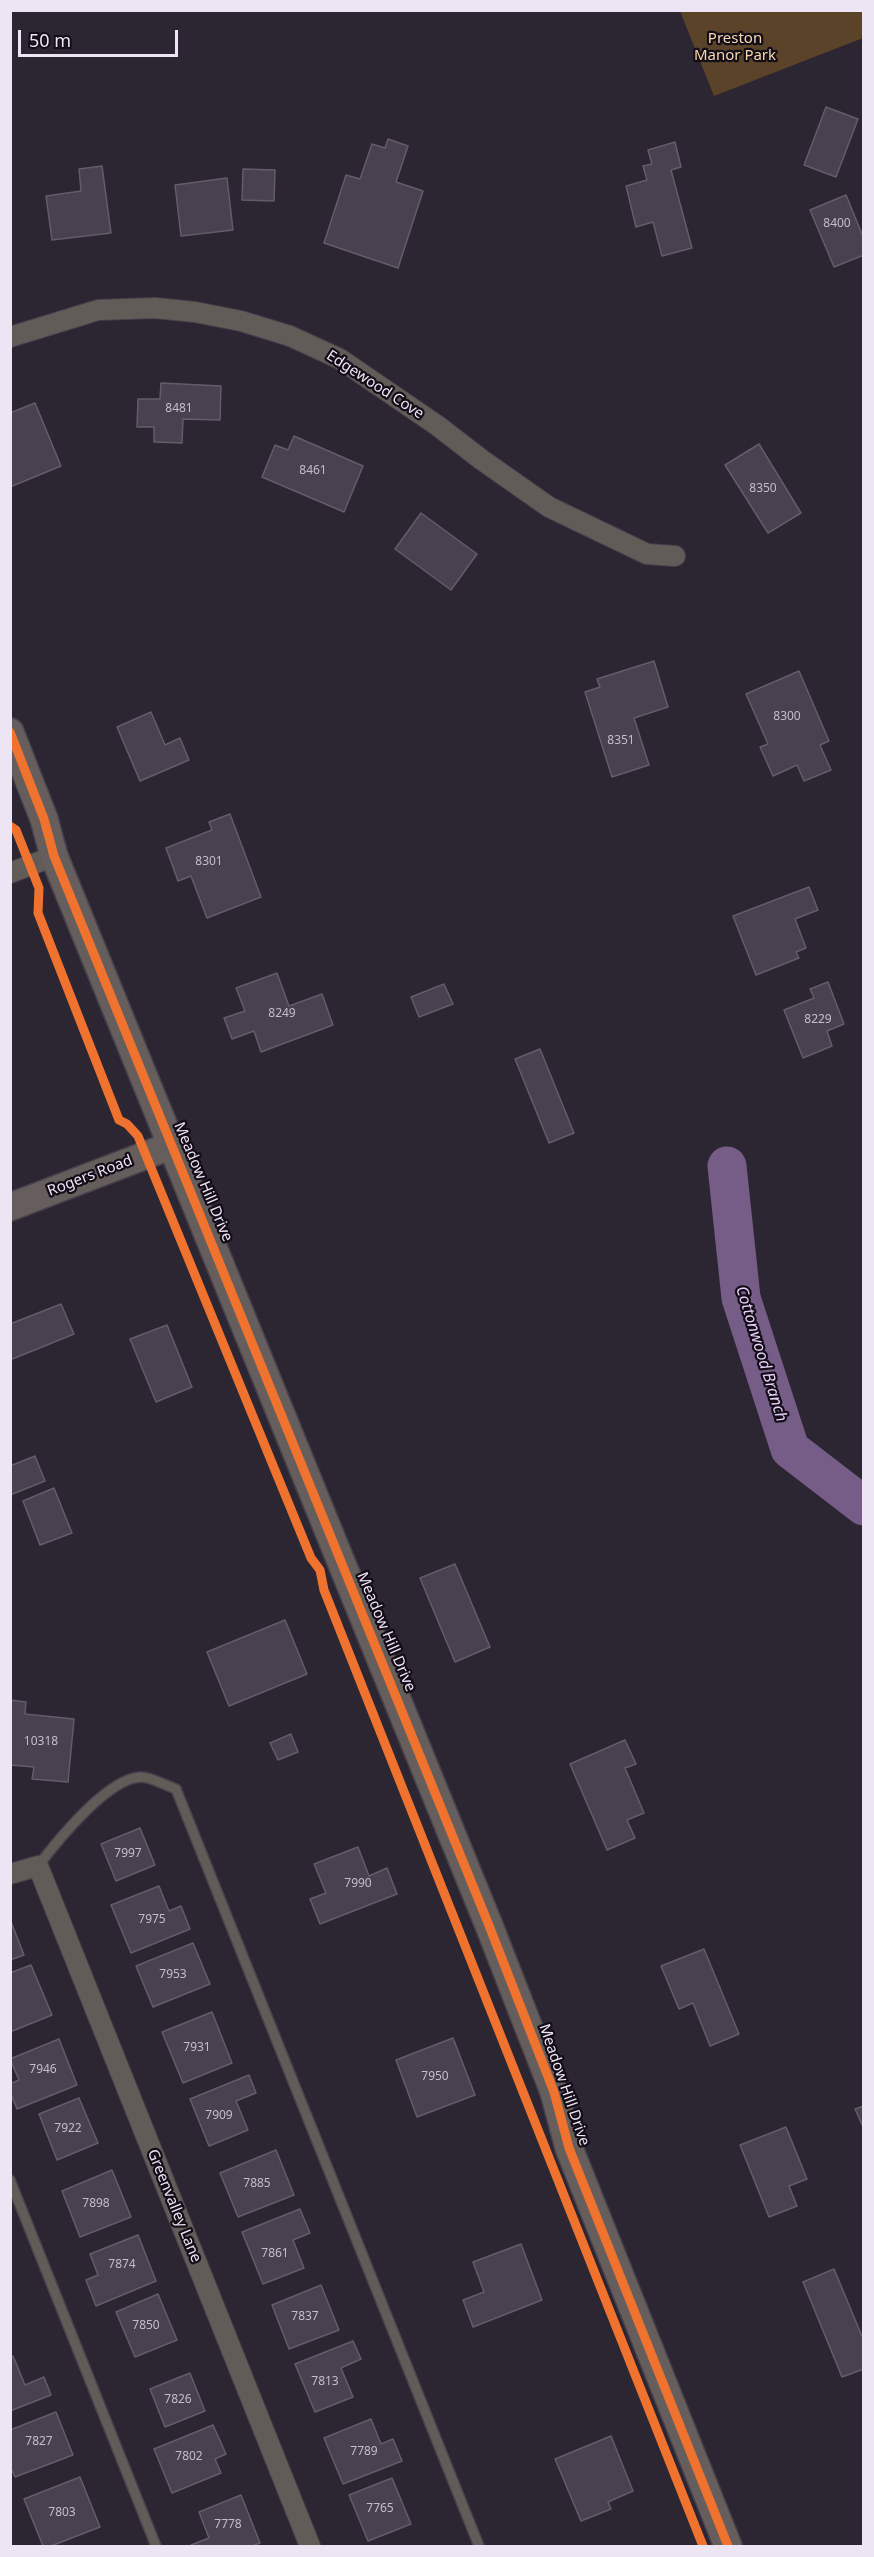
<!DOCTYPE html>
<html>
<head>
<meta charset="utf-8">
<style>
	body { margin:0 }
	#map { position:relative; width:874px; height:2557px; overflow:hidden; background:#2c2532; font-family:"Noto Sans",sans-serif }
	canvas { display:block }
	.frame { position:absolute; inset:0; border:12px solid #ede4f4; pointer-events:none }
	.scale { position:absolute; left:18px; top:30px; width:160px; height:27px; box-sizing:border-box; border:3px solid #ede4f4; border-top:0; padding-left:8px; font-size:18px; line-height:21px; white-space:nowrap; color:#ede4f4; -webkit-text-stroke:4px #120d17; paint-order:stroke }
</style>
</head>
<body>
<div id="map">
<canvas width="874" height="2557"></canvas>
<div class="frame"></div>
<div class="scale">50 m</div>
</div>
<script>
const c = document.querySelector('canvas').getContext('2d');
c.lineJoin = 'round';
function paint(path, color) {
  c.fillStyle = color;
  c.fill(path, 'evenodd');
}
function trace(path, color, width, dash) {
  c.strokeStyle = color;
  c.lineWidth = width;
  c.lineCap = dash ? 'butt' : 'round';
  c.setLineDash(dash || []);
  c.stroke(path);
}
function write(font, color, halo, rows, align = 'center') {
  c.font = font + ' "Noto Sans",sans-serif';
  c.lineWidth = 4.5;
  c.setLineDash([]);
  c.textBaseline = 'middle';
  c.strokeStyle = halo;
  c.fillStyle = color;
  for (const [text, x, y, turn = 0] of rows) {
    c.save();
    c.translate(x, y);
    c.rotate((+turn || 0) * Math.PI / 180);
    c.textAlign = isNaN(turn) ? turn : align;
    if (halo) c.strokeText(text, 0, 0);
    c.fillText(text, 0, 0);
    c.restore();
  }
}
paint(new Path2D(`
	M680,11h183v27l-149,58z`), '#5a4329');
trace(new Path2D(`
	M727,1166l14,132 49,151 74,57`), '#765d88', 39);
const building = new Path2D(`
	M826,107l32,12 -22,58 -32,-12z
	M388,139l20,7 -12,36 27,9 -25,77 -74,-25 22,-68 14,4 12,-35 13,4z
	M675,142l6,25 -10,3 21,78 -30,8 -9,-34 -17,5 -10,-41 21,-6 -4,-14 9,-2 -4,-14z
	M102,166l9,67 -59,7 -6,-44 35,-5 -2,-22z
	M243,169l32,1 -1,31 -32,-1z
	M227,178l6,52 -52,6 -6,-51z
	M846,195l18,44v16l-30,12 -24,-57z
	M161,383l60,3 -1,34 -37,-1 -1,24 -28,-1v-15h-17l1,-28h22z
	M35,403l26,63 -51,21v-74z
	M294,436l69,30 -19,46 -82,-35 13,-32 13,5z
	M759,444l42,69 -33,20 -43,-68z
	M421,513l56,41 -26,36 -56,-41z
	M654,661l14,46 -34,11 15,47 -37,12 -27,-85 15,-5 -3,-8z
	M799,671l30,70 -9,4 11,25 -27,11 -7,-16 -24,11 -13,-29 8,-3 -22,-50z
	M151,712l14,33 15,-7 9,22 -49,21 -23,-54z
	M230,814l31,83 -54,21 -16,-42 -13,5 -12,-33 46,-18 -3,-8z
	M809,887l9,23 -23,9 11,29 -10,4 3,6 -43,17 -23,-59z
	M277,973l12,33 33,-12 11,31 -72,27 -7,-21 -22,8 -8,-21 21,-7 -9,-23z
	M828,982l16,42 -17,7 5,15 -29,12 -19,-48 30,-12 -4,-9z
	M444,984l9,20 -34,13 -8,-20z
	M540,1049l34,84 -25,10 -34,-84z
	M61,1304l13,30 -64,26v-36z
	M167,1325l25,62 -36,15 -26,-63z
	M35,1456l10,25 -35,14v-29z
	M54,1488l18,45 -32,12 -17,-44z
	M455,1564l35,83 -35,15 -35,-84z
	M285,1620l22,54 -78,32 -22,-54z
	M10,1700l16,2 -1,12 49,5 -6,63 -36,-3 2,-12 -24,-2z
	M291,1734l7,18 -20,8 -8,-17z
	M625,1740l11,24 -11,4 19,45 -17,7 8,18 -28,12 -37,-86z
	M140,1828l15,37 -39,16 -15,-37z
	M358,1847l11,29 18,-8 10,26 -77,30 -10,-25 16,-6 -12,-29z
	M159,1886l10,25 12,-5 9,23 -59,24 -20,-48z
	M10,1919l14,36 -14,5z
	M193,1943l17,41 -57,23 -17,-41z
	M704,1949l35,85 -29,12 -17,-43 -14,6 -18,-43z
	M31,1965l21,50 -42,17v-59z
	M212,2012l20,51 -49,20 -21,-51z
	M453,2038l22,57 -58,22 -21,-57z
	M59,2039l18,46 -60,24 -7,-17v-8l9,-4 -9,-21z
	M249,2075l7,18 -20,8 12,29 -39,16 -19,-47z
	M79,2098l19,45 -41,17 -18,-46z
	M864,2106v23l-9,-20z
	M786,2127l21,52 -18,7 8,20 -28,11 -29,-72z
	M276,2150l18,45 -56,22 -18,-44z
	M112,2170l19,47 -51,20 -18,-46z
	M300,2209l10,24 -17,7 11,28 -41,16 -21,-52z
	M138,2235l18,46 -60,25 -10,-26 12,-5 -8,-21z
	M521,2244l21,56 -69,27 -10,-27 21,-8 -11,-30z
	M834,2269l30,72v28l-22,8 -39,-95z
	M321,2285l18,45 -50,19 -17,-44z
	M158,2294l19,46 -42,17 -19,-45z
	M353,2341l8,18 -20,9 12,29 -38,15 -20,-48z
	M13,2356l12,29 19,-8 7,18 -41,16v-54z
	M190,2373l15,38 -40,16 -15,-38z
	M56,2412l17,43 -58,22 -5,-11v-36z
	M371,2419l10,25 12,-5 9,22 -59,23 -19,-46z
	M213,2425l13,29 -11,5 6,14 -49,20 -18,-44z
	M611,2436l22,55 -25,11 3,7 -30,12 -26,-62z
	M80,2477l20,50 -49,19h-8l-19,-47z
	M392,2478l19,46 -43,17 -19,-46z
	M241,2495l19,48 -8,3h-60l-1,-1 18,-7 -10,-26z`);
paint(building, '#49414f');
trace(building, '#625d68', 1.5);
const lane = new Path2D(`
	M38,1866c20,-26 70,-88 103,-89 10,0 26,9 35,12l303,757
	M10,2180l146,366`);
const street = new Path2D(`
	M10,337l88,-27 57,-2 40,4 46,9 49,15 50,23 98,67 44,34 67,47 98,47 28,2
	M10,873l44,-17
	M10,1874l28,-8 272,680`);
const secondary = new Path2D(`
	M10,732l34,87 10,37 434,1067 66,169 15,56 159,398
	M10,1207l160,-61`);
trace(lane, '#47414c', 12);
trace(street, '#47414c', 22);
trace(secondary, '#47414c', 30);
trace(lane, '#625c59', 9);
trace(street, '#625c59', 20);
trace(secondary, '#655e5c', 27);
trace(new Path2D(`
	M10,732l34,87 10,37 434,1067 66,169 15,56 159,398
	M10,826l6,4 23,58 -1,25 81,207 8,4 11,12 173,422 9,12 4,20 379,956`), '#ef722f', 9);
write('12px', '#c4bbcb', null, [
	["8400",837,224],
	["8481",179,409],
	["8461",313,471],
	["8350",763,489],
	["8300",787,717],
	["8351",621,741],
	["8301",209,862],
	["8249",282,1014],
	["8229",818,1020],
	["10318",41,1742],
	["7997",128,1854],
	["7990",358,1884],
	["7975",152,1920],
	["7953",173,1975],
	["7931",197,2048],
	["7946",43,2070],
	["7950",435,2077],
	["7909",219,2116],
	["7922",68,2129],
	["7885",257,2184],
	["7898",96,2204],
	["7861",275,2254],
	["7874",122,2265],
	["7837",305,2317],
	["7850",146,2326],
	["7813",325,2382],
	["7826",178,2400],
	["7827",39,2442],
	["7789",364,2452],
	["7802",189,2457],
	["7765",380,2509],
	["7803",62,2513],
	["7778",228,2525]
]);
write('15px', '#f8d7b0', '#120d17', [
	["Preston",735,39],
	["Manor Park",735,56]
]);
write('15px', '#ede4f4', '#120d17', [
	["Edgewood Cove",375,385,33],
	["Rogers Road",90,1176,-21],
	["Meadow Hill Drive",203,1182,67],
	["Meadow Hill Drive",386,1632,67],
	["Meadow Hill Drive",564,2085,71],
	["Greenvalley Lane",174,2206,68]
]);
write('italic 16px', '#e8d0fb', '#120d17', [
	["Cottonwood Branch",761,1354,73]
]);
</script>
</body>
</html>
